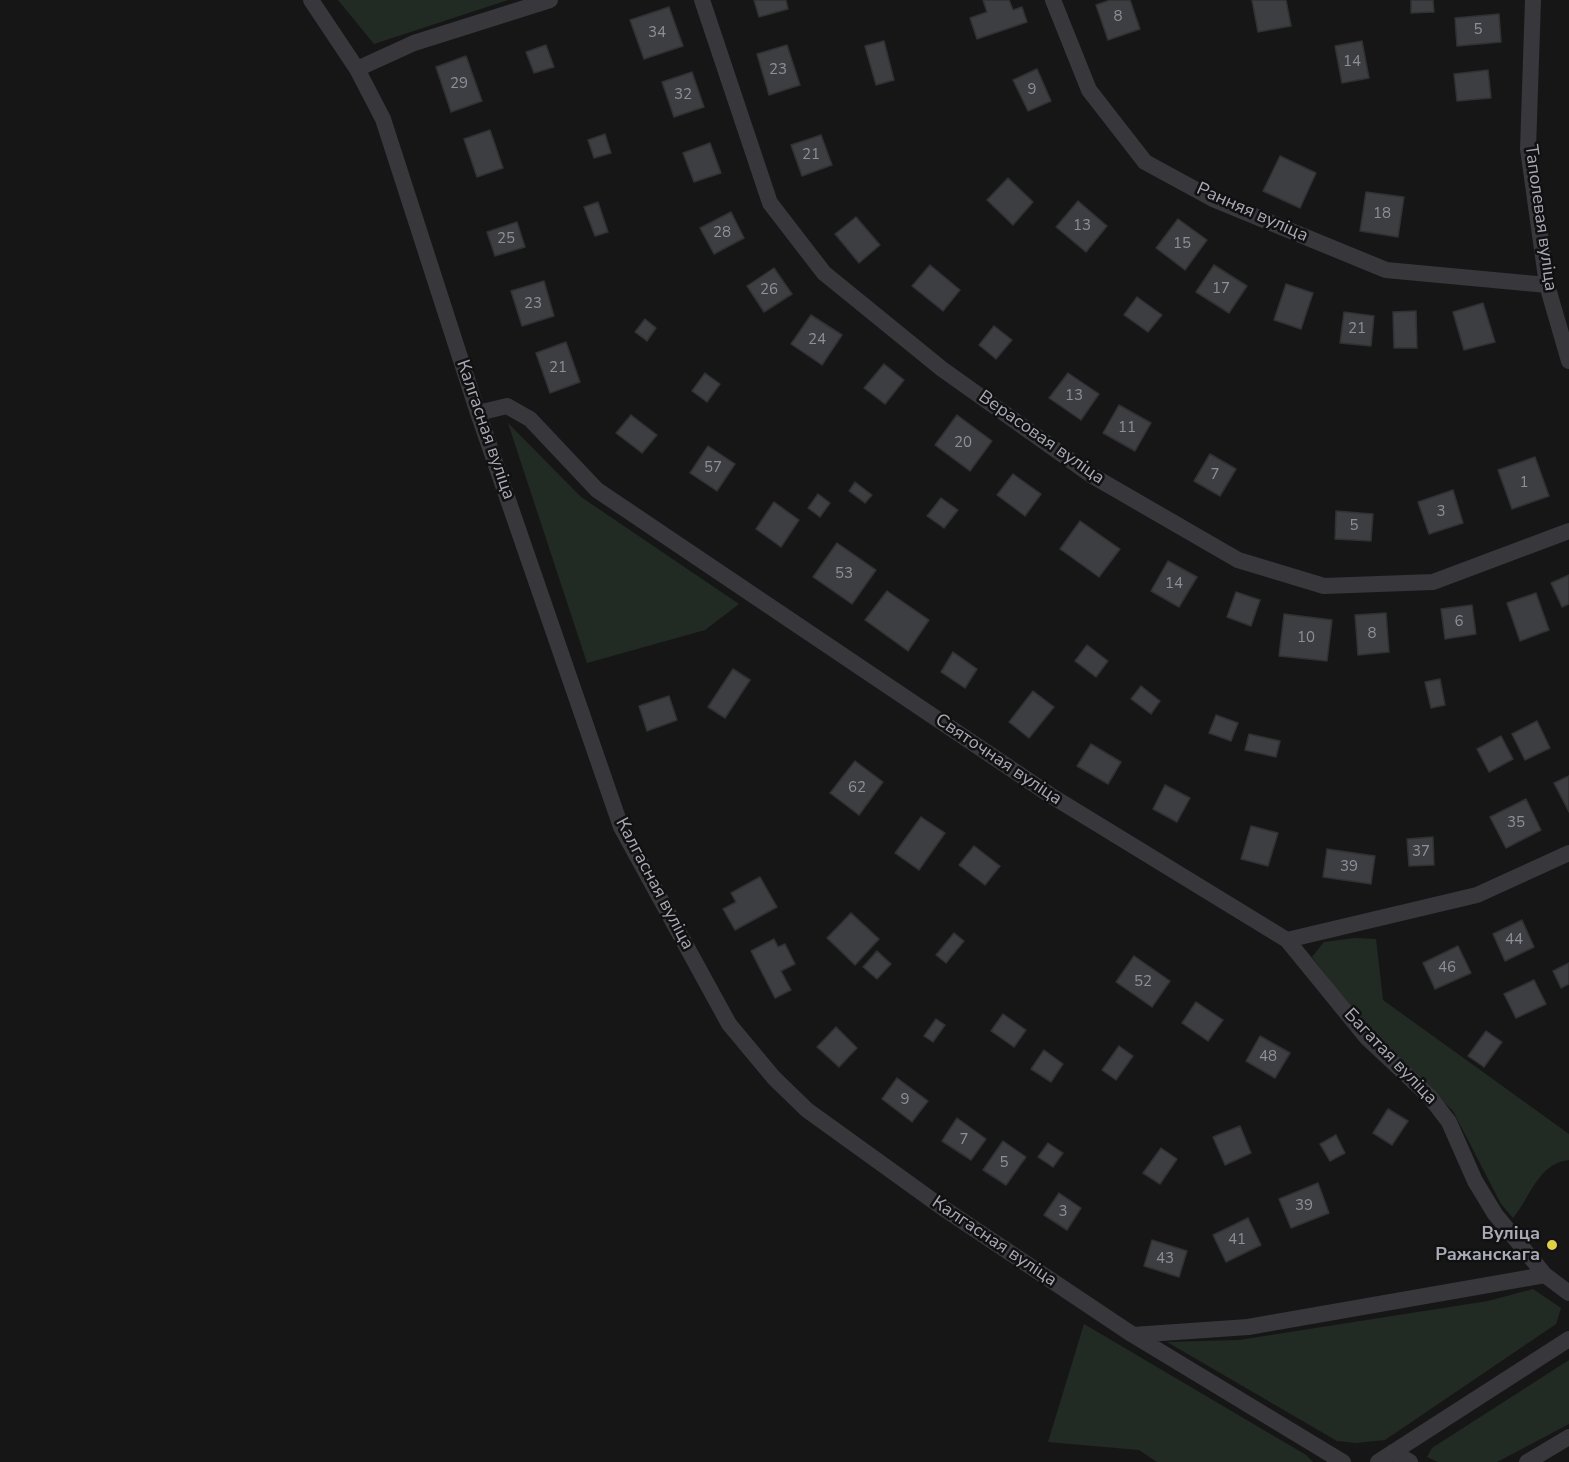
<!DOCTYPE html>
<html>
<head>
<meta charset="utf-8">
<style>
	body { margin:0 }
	canvas { display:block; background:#161617 }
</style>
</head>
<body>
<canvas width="1569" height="1462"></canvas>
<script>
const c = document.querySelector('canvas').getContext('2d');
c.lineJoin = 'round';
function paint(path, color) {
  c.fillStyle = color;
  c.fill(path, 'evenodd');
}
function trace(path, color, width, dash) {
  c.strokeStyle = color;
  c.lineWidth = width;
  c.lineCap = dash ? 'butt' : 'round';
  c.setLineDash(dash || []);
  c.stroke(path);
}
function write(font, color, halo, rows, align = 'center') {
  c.font = font + ' "Nunito Sans",sans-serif';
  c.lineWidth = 5;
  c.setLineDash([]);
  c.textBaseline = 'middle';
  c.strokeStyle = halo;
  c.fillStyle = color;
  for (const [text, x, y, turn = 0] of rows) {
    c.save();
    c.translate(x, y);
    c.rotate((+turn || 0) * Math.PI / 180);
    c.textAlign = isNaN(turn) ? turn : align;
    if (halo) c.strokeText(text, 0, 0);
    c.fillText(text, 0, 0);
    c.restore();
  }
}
paint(new Path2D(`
	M338,0h170l-134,44z
	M508,423l73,74 158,107 -34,26 -118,33z
	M1355,938l21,1 7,61 186,134v26c-31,3 -39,38 -56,58l-12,-14 -48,-93 -89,-87 -52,-67 12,-15z
	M1533,1289l28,19 -5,16 -171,116 -29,3 -19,-2 -170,-99 72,-2 249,-39z
	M1084,1324l222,131 7,7h-156l-18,-12 -91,-8z
	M1569,1360v64l-72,38h-59l-11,-5 5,-9z`), '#222a24');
const building = new Path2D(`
	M754,0h32l2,9 -29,8z
	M983,0h26l4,10 9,-3 5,15 -50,17 -7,-21 17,-6z
	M1110,0h20l10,29 -32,11 -12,-35z
	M1252,0h34l5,26 -33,6z
	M1411,0h22l1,12 -23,1z
	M669,7l14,39 -39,13 -14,-39z
	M1499,14l2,28 -44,4 -2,-28z
	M884,41l10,39 -18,5 -11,-39z
	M1362,41l7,37 -27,5 -7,-37z
	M546,45l8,22 -20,6 -8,-21z
	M787,45l13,40 -31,10 -12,-41z
	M466,56l16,45 -31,11 -15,-45z
	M1037,69l14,32 -23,10 -15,-31z
	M1488,70l3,28 -34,3 -3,-27z
	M692,72l12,35 -30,10 -12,-35z
	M490,130l13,38 -26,9 -13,-38z
	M605,134l6,19 -17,5 -6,-18z
	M821,135l11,30 -30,11 -11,-31z
	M710,143l11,30 -27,9 -11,-29z
	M1280,156l36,17 -16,35 -37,-17z
	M1008,178l25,24 -20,23 -26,-25z
	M1366,192l38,5 -6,40 -38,-6z
	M1078,201l29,25 -21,26 -30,-25z
	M598,202l10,30 -13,4 -11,-29z
	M731,212l13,26 -30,16 -14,-26z
	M856,217l24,28 -21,18 -24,-29z
	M1178,219l29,21 -22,30 -29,-22z
	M517,222l8,25 -30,9 -8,-24z
	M930,265l30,25 -17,21 -31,-25z
	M1214,265l33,21 -18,27 -33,-21z
	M774,268l18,26 -28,18 -17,-26z
	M544,281l10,35 -32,10 -11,-35z
	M1286,284l27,9 -12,36 -27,-9z
	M1137,297l25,18 -14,17 -24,-17z
	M1483,303l12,39 -31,8 -11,-38z
	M1416,311l1,37h-23l-1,-36z
	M1344,312l30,4 -3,30 -31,-3z
	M811,315l31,20 -20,30 -31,-21z
	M645,319l11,9 -9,13 -12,-9z
	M994,326l18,14 -16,19 -17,-14z
	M566,342l14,40 -30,11 -14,-40z
	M884,364l20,16 -19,24 -21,-16z
	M705,373l15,11 -13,18 -15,-11z
	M1068,373l31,21 -18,26 -32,-22z
	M1119,405l32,18 -16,28 -32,-18z
	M631,415l26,20 -15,18 -26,-20z
	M957,415l35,26 -22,30 -35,-26z
	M708,446l27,18 -18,27 -27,-18z
	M1210,454l26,15 -16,27 -26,-15z
	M1535,457l14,39 -37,13 -14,-39z
	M1013,474l28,20 -16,22 -28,-21z
	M855,482l17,13 -7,8 -16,-12z
	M1453,490l10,33 -34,11 -11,-32z
	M818,494l12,9 -10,14 -12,-9z
	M941,498l17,12 -14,18 -17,-12z
	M774,502l25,18 -18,27 -25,-18z
	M1336,511l37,3 -2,27 -36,-2z
	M1080,521l40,28 -21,28 -39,-28z
	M837,543l39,27 -24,34 -39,-27z
	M1168,561l29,16 -18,30 -28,-16z
	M1569,575v29l-7,3 -11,-24z
	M887,591l42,29 -21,31 -43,-31z
	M1236,592l24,8 -9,26 -24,-9z
	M1536,593l13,37 -29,11 -13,-38z
	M1472,605l4,29 -31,5 -4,-30z
	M1386,613l3,39 -31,3 -3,-40z
	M1284,614l48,6 -5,41 -48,-5z
	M1087,645l21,16 -12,16 -21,-16z
	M953,652l24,17 -12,19 -24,-16z
	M733,669l17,11 -25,38 -17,-11z
	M1440,679l5,26 -14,3 -6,-26z
	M1141,686l19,15 -9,13 -20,-15z
	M1033,691l21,16 -25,31 -20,-16z
	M669,696l8,24 -30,11 -8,-25z
	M1216,715l22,8 -7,18 -22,-8z
	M1537,721l13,27 -25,12 -13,-26z
	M1249,734l31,7 -4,16 -31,-7z
	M1501,736l12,23 -24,13 -12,-23z
	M1091,744l30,18 -13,22 -31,-18z
	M855,761l28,21 -24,33 -29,-22z
	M1569,776v36l-15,-29z
	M1165,785l25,13 -13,24 -24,-13z
	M1526,799l15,31 -35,18 -16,-31z
	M921,817l24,16 -26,37 -24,-17z
	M1251,826l27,7 -10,33 -27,-7z
	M1433,837l1,28 -25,1 -2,-27z
	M974,846l26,20 -15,19 -26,-20z
	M1327,849l48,7 -4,28 -48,-7z
	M760,877l17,30 -42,23 -12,-21 13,-7 -5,-9z
	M851,913l28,26 -24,26 -28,-27z
	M1522,920l12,27 -29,14 -12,-27z
	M954,933l10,8 -18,22 -10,-8z
	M774,939l4,8 7,-3 10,20 -14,7 10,19 -16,8 -24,-47z
	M1458,946l13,27 -36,16 -12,-26z
	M877,951l14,13 -14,15 -14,-12z
	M1134,956l36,25 -18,26 -36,-25z
	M1569,963v21l-8,4 -8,-17z
	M1534,980l12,24 -30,14 -12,-24z
	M1196,1002l27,18 -15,21 -26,-18z
	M1003,1014l23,16 -12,17 -23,-16z
	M936,1019l9,6 -12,17 -9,-6z
	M836,1027l21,21 -18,19 -22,-20z
	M1486,1031l16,11 -18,25 -16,-11z
	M1260,1036l30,17 -15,25 -29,-17z
	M1119,1046l14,10 -17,24 -14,-10z
	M1044,1050l19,14 -12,18 -20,-13z
	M897,1078l31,23 -16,21 -30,-23z
	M1388,1109l20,12 -16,24 -19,-12z
	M957,1118l29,21 -15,21 -29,-19z
	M1240,1126l11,27 -26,12 -12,-28z
	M1336,1135l9,18 -15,8 -10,-17z
	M1003,1141l23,16 -20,28 -23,-15z
	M1048,1143l15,10 -10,14 -15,-10z
	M1161,1148l16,11 -17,25 -17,-11z
	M1318,1183l11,30 -38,15 -12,-29z
	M1059,1193l22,15 -14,22 -23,-15z
	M1248,1218l13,27 -35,17 -13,-27z
	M1152,1240l35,11 -8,26 -35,-11z`);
paint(building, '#3d3e41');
trace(building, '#313033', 1.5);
trace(new Path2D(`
	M311,0l46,69 26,50 95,294 143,414 108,197 45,54 33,32 136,98 190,127 210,127
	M702,0l68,203 54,70 118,96 149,106 147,85 86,26 109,-4 136,-51
	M1053,0l36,90 56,72 68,37 173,71 161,15
	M1533,0l-5,149 19,136 22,76
	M357,69l57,-26 136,-43
	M478,413l29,-7 23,13 67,71 453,305 237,145 190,-45 92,-42
	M1287,940l80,98 63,59 19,25 26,59 20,33 50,61 24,18
	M1133,1335l115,-8 297,-52
	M1393,1452l17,10
	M1378,1462l191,-123
	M1527,1462l42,-25`), '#37373c', 16);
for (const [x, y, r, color] of [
	[1552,1245,6,"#dfd046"]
]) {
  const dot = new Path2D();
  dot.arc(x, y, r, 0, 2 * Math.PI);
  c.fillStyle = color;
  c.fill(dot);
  trace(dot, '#111112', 2);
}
write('15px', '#8e8f99', null, [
	["8",1118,17],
	["5",1478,30],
	["34",657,33],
	["14",1352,62],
	["23",778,70],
	["29",459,84],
	["9",1032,90],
	["32",683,95],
	["21",811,155],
	["18",1382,214],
	["13",1082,226],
	["28",722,233],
	["25",506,239],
	["15",1182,244],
	["17",1221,289],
	["26",769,290],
	["23",533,304],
	["21",1357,329],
	["24",817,340],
	["21",558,368],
	["13",1074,396],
	["11",1127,428],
	["20",963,443],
	["57",713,468],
	["7",1215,475],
	["1",1524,483],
	["3",1441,512],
	["5",1354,526],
	["53",844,574],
	["14",1174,584],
	["6",1459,622],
	["8",1372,634],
	["10",1306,638],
	["62",857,788],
	["35",1516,823],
	["37",1421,852],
	["39",1349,867],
	["44",1514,940],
	["46",1447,968],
	["52",1143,982],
	["48",1268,1057],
	["9",905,1100],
	["7",964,1140],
	["5",1004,1163],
	["39",1304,1206],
	["3",1063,1212],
	["41",1237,1240],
	["43",1165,1259]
]);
write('18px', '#a9aab6', '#111112', [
	["Ранняя вуліца",1252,213,24],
	["Таполевая вуліца",1540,218,82],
	["Калгасная вуліца",485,430,71],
	["Верасовая вуліца",1041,438,35],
	["Святочная вуліца",998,760,34],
	["Калгасная вуліца",654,884,62],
	["Багатая вуліца",1390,1057,46],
	["Калгасная вуліца",994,1242,34]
]);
write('bold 18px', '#a9aab6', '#111112', [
	["Вуліца",1540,1235],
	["Ражанскага",1540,1256]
], 'right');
</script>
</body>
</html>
